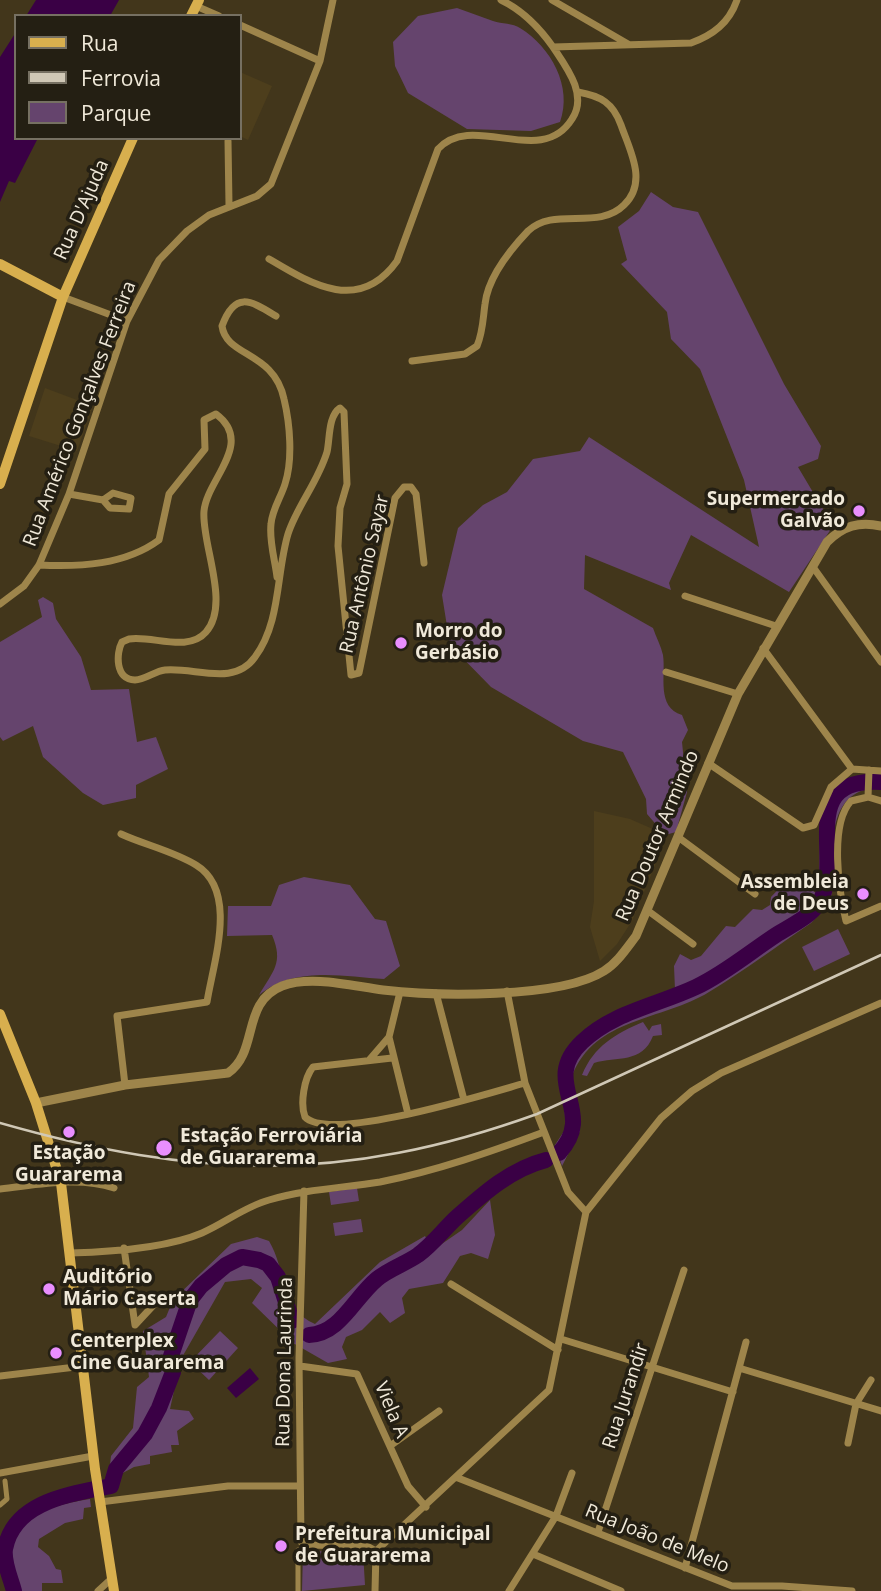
<!DOCTYPE html>
<html>
<head>
<meta charset="utf-8">
<style>
	body { margin:0 }
	#map { position:relative; width:881px; height:1591px; overflow:hidden; background:#42361b; font-family:"Open Sans",sans-serif }
	canvas { display:block }
	.legend { position:absolute; left:14px; top:14px; width:228px; height:126px; box-sizing:border-box; background:#241f13; border:2px solid #767062; margin:0; padding:9px 12px; list-style:none; font-size:21px; color:#f0e9d9 }
	.legend li { display:flex; align-items:center; gap:14px; height:35px }
	.legend b { width:35px; border:2px solid #767062 }
</style>
</head>
<body>
<div id="map">
<canvas width="881" height="1591"></canvas>
<ul class="legend">
<li><b style="height:9px;background:#d8af4e"></b>Rua</li>
<li><b style="height:9px;background:#d0c8b6"></b>Ferrovia</li>
<li><b style="height:19px;background:#65446d"></b>Parque</li>
</ul>
</div>
<script>
const c = document.querySelector('canvas').getContext('2d');
c.lineJoin = 'round';
function paint(path, color) {
  c.fillStyle = color;
  c.fill(path, 'evenodd');
}
function trace(path, color, width, dash) {
  c.strokeStyle = color;
  c.lineWidth = width;
  c.lineCap = dash ? 'butt' : 'round';
  c.setLineDash(dash || []);
  c.stroke(path);
}
function write(font, color, halo, rows, align = 'center') {
  c.font = font + ' "Open Sans",sans-serif';
  c.lineWidth = 7;
  c.setLineDash([]);
  c.textBaseline = 'middle';
  c.strokeStyle = halo;
  c.fillStyle = color;
  for (const [text, x, y, turn = 0] of rows) {
    c.save();
    c.translate(x, y);
    c.rotate((+turn || 0) * Math.PI / 180);
    c.textAlign = isNaN(turn) ? turn : align;
    if (halo) c.strokeText(text, 0, 0);
    c.fillText(text, 0, 0);
    c.restore();
  }
}
paint(new Path2D(`
	M240,72l32,14 -24,54 -8,-4z
	M45,388l48,18 -16,45 -48,-15z
	M594,811l36,8 25,11 10,11 -33,80 -15,23 -17,17 -10,-34 4,-26z`), '#4d3e1c');
paint(new Path2D(`
	M457,8c12,4 24,9 36,13 9,3 20,2 27,7 31,19 53,59 40,94l-29,9 -64,-2 -59,-36 -13,-27 -2,-24 25,-26z
	M651,192l22,15 25,5 86,172 37,62 -3,13 -20,8 35,59 -44,66 -98,-57 -22,48 2,7 -86,-35 -1,34 69,39c3,9 8,18 10,27 3,21 -7,52 19,60l6,15 -6,12 5,50 -11,40 -11,3 -18,-21 -1,-15 -23,-47 -40,-11 -92,-54 -41,-42 -8,-50 16,-67 25,-23 24,-13 26,-33 47,-8 9,-14 170,110 -15,-67 -44,-111 -29,-30 -4,-27 -46,-48 6,-4 -9,-33 21,-16z
	M43,597l10,6 3,16 25,38 10,33 38,-1 8,53 19,-5 12,32 -32,16v13l-33,7 -20,-12 -40,-36 -10,-31 -30,15 -3,-4v-95l42,-25 -4,-17z
	M864,775v15c-42,13 -29,76 -33,112l-20,21c-34,23 -67,48 -102,69 -47,29 -114,25 -137,84l3,17 -13,6c-6,-74 56,-88 113,-109l-1,-24 6,-12 11,6 10,-4 25,-30 9,1 18,-18 9,1 8,-5 1,-8 20,-21 25,17c12,-42 -15,-108 48,-118z
	M304,877l46,8 25,34 11,2 14,45 -16,13c-43,-3 -90,-13 -125,16 14,-24 25,-32 13,-60l-45,1 1,-30h43l8,-21z
	M838,929l12,25 -36,17 -12,-24z
	M643,1022l6,9 3,-5 9,-2 1,11 -9,1c-11,28 -36,20 -59,27l-7,13 -5,-1c12,-29 33,-41 61,-53z
	M577,1099l3,32 -18,35 -7,-21 11,-17 -2,-22z
	M357,1188l2,13 -28,4 -2,-13z
	M490,1200l5,35 -7,24 -17,-6 -11,3 -17,27 -34,6 -7,9 3,15 -15,10 -10,-11 -18,18 -16,7 -4,10 5,12 -19,4 -35,-20 -41,-40 10,-15 -11,-9 -26,3 -44,77 -11,50 19,2 5,8 -17,12 2,14h-8l1,7 -22,4v8l-16,3 -15,8 -4,-10h-5l1,-9 22,-28 4,-41 12,-10 -6,-46 23,-14 7,-17 58,-56 26,-7 12,4c17,28 12,69 46,83l65,-62 45,-26 8,14 29,-20z
	M361,1219l2,13 -28,4 -2,-13z
	M220,1331l18,17 -29,32 -19,-18z
	M90,1499l1,8 -7,1 -1,11 -18,4 -26,16 -1,8 11,9 7,13 5,1 2,13h-21v8h-23c-3,-10 -8,-22 -9,-32 -4,-44 49,-55 80,-60z
	M303,1551l60,1 2,33 -63,6z`), '#65446d');
paint(new Path2D(`
	M36,0h83l-9,16h-84z
	M16,32v106h22l-23,45 -6,-2 -9,21v-145z
	M250,1368l9,11 -23,19 -9,-10z`), '#3a0045');
trace(new Path2D(`
	M559,1153c39,-42 -20,-70 23,-111 31,-30 76,-37 114,-55 28,-13 54,-35 80,-52 14,-9 34,-18 43,-32 26,-42 -25,-126 62,-121
	M309,1335c31,-1 45,-37 68,-56 12,-10 28,-15 41,-24 15,-11 26,-26 39,-38 27,-24 54,-48 89,-57
	M14,1591c-3,-12 -11,-29 -9,-42 9,-49 68,-55 106,-63l5,-17 29,-35 14,-26 14,-36 -3,-13 20,-59 11,-14 25,-21 16,-8 17,3 9,4 10,13 14,44`), '#3a0045', 16);
trace(new Path2D(`
	M0,1505l7,-6 -2,-18
	M298,1591v-41`), '#9e854b', 5);
trace(new Path2D(`
	M552,0l76,44
	M196,6l23,10
	M240,25l80,36
	M553,47l138,-4c22,-8 38,-20 46,-43
	M228,141l1,64
	M269,259c42,25 90,55 128,2l41,-112c35,-38 103,20 134,-30 16,-24 -5,-51 -19,-72 -14,-20 -31,-37 -52,-47
	M63,297l64,24
	M276,316c-25,-15 -41,-26 -54,10 4,31 52,25 62,73 6,25 9,61 1,85 -4,13 -13,26 -14,40 -2,17 4,36 6,53
	M412,361l53,-7 12,-8c6,-14 6,-28 8,-42 3,-27 25,-54 43,-73 26,-25 70,0 96,-26 24,-23 6,-54 -3,-80 -8,-22 -20,-29 -43,-33
	M113,493l18,5 -2,11 -19,-1 -7,-8z
	M69,494l34,6
	M39,565c41,2 86,0 120,-25l10,-46 36,-45 -1,-29 12,-6c39,29 -9,65 -12,97 -3,32 27,93 2,121 -18,21 -54,3 -77,7l-7,3c-6,11 -7,38 13,38 10,0 20,-9 30,-10 30,-3 69,17 90,-13 26,-35 21,-83 33,-123 9,-28 30,-52 39,-82 3,-13 1,-36 13,-44l4,4 3,72 -7,24 -2,38 13,129 8,-2 36,-175 9,-11h7l5,7 8,69
	M813,567l68,95
	M685,596l91,30
	M0,604l24,-18 15,-21 30,-71 58,-173 32,-61 28,-29 22,-16 48,-19 14,-12 49,-123 13,-61
	M763,648l89,121
	M666,672l72,22
	M708,763l95,65 11,-3 17,-38 21,-18 29,2
	M868,797l1,-27
	M881,801l-13,-4 -17,4c-22,24 -12,91 -5,120l35,-15
	M121,834c24,11 52,17 75,31 43,26 17,98 11,137l-90,14 8,69
	M678,837l77,57
	M647,910l46,34
	M507,991l18,92 43,109 18,20
	M436,993l28,107
	M389,1037l19,77
	M392,1058l-79,9c-9,11 -13,37 -8,50 25,26 184,-24 220,-34
	M370,1059l19,-22 11,-45
	M0,1189c37,-4 78,-13 114,-1
	M304,1191l-5,167 2,184 4,3 62,1 9,5
	M124,1248l11,77 27,-29
	M70,1253c38,-1 97,-5 132,-20 23,-10 42,-26 67,-33 37,-11 74,-12 111,-18 56,-11 110,-30 164,-50
	M451,1284l107,66
	M561,1339l172,53
	M300,1366l57,8 51,112 18,21
	M739,1368l142,43
	M0,1376l84,-10
	M848,1443l8,-39 15,-24
	M390,1446l49,-35
	M0,1473l93,-17
	M458,1478l274,108h50l70,5
	M100,1502l128,-16h72
	M598,1532l86,-262
	M376,1551l173,-161 37,-178 75,-94 31,-27 29,-18 160,-70
	M533,1554l88,37
	M685,1568l61,-226
	M98,1591l12,-11
	M375,1591l1,-40
	M509,1591l47,-75 16,-43`), '#9e854b', 7);
trace(new Path2D(`
	M36,1103l89,-18 103,-12c31,-21 13,-71 54,-87 29,-11 70,0 101,4 51,6 177,9 221,-19 13,-8 22,-22 32,-35l102,-242 89,-152c16,-16 32,-21 54,-16`), '#9e854b', 9);
trace(new Path2D(`
	M191,16l8,-16
	M0,264l63,33
	M0,484l63,-187 70,-159
	M0,1014l36,89 25,80 34,286 19,122`), '#d8af4e', 10);
trace(new Path2D(`
	M0,1123c196,56 343,61 537,-9l344,-159`), '#d0c8b6', 2.5);
for (const [x, y, r, color] of [
	[859,511,7,"#e98efe"],
	[401,643,7,"#e98efe"],
	[863,894,7,"#e98efe"],
	[69,1132,7,"#e98efe"],
	[164,1148,9,"#e98efe"],
	[49,1289,7,"#e98efe"],
	[56,1353,7,"#e98efe"],
	[281,1546,7,"#e98efe"]
]) {
  const dot = new Path2D();
  dot.arc(x, y, r, 0, 2 * Math.PI);
  c.fillStyle = color;
  c.fill(dot);
  trace(dot, '#241f13', 2.5);
}
write('19px', '#f0e9d9', '#241f13', [
	["Rua D'Ajuda",82,210,-66],
	["Rua Américo Gonçalves Ferreira",80,414,-69],
	["Rua Antônio Sayar",365,574,-77],
	["Rua Doutor Armindo",658,836,-67],
	["Rua Dona Laurinda",285,1362,-89],
	["Rua Jurandir",626,1396,-72],
	["Viela A",391,1410,67],
	["Rua João de Melo",657,1539,22]
]);
write('bold 19px', '#f0e9d9', '#241f13', [
	["Supermercado",845,500,"right"],
	["Galvão",845,522,"right"],
	["Morro do",415,632],
	["Gerbásio",415,654],
	["Assembleia",849,883,"right"],
	["de Deus",849,905,"right"],
	["Estação Ferroviária",180,1137],
	["de Guararema",180,1159],
	["Estação",69,1154,"center"],
	["Guararema",69,1176,"center"],
	["Auditório",63,1278],
	["Mário Caserta",63,1300],
	["Centerplex",70,1342],
	["Cine Guararema",70,1364],
	["Prefeitura Municipal",295,1535],
	["de Guararema",295,1557]
], 'left');
</script>
</body>
</html>
